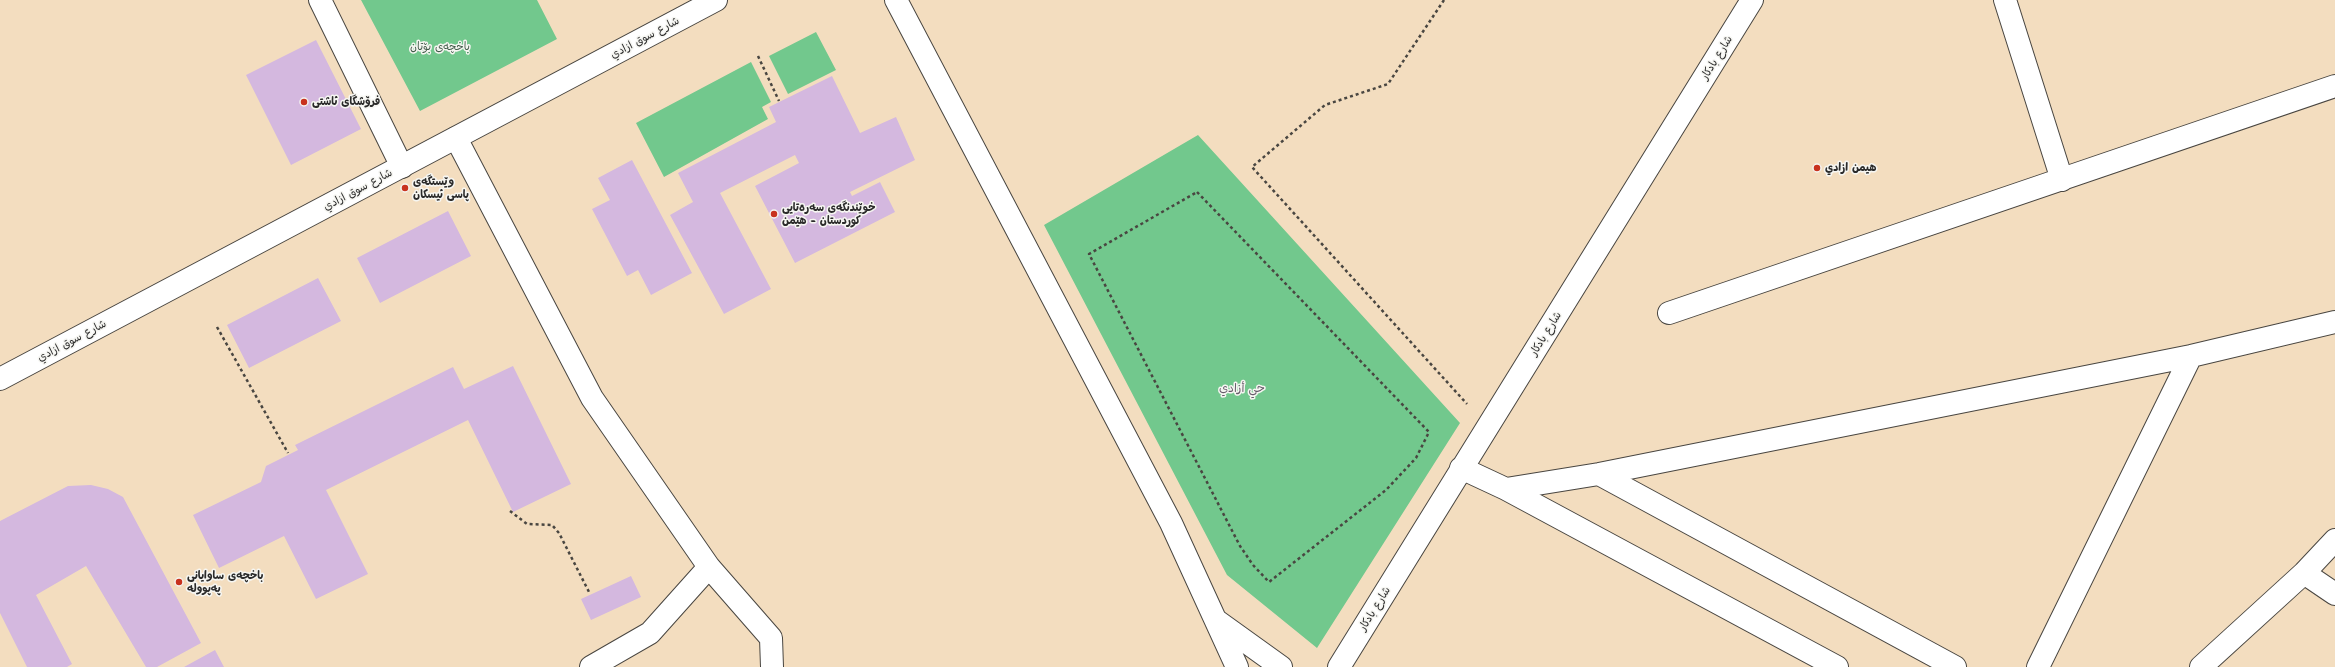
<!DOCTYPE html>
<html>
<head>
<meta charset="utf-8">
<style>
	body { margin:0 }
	canvas { display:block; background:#f3ddbf }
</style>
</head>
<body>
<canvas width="2335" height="667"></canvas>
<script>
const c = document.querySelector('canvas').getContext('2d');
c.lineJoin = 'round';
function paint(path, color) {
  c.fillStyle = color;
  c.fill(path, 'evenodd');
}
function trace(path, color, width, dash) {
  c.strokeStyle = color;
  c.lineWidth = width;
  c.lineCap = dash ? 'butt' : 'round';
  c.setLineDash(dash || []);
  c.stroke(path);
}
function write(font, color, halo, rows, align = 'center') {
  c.font = font + ' "Shantell Sans","Playpen Sans Arabic",sans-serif';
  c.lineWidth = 3;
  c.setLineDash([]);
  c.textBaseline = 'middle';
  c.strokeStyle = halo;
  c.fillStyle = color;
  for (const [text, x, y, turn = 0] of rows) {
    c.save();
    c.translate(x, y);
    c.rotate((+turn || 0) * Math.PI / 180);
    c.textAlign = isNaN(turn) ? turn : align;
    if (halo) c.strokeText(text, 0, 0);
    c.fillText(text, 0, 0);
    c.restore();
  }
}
paint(new Path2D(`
	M361,0h176l20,39 -137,72z
	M816,32l20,38 -48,24 -19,-38z
	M751,62l20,40 -9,5 6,12 -104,58 -28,-54z
	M1198,135l262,288 -143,225 -90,-73 -183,-350z`), '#72c88d');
paint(new Path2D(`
	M316,40l45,89 -70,36 -45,-90z
	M832,76l28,57 36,-16 19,43 -65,32 2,4 28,-14 15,30 -100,51 -40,-77 44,-23 -4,-8 -75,38 51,96 -47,25 -54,-99 23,-13 -15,-29 98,-51 -7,-15z
	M632,160l60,113 -41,22 -13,-25 -11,6 -35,-67 18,-9 -12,-22z
	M448,211l23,45 -91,47 -23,-45z
	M318,278l23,43 -92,47 -22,-43z
	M513,366l58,118 -58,28 -45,-92 -142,70 42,84 -52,25 -32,-63 -65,32 -26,-53 68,-33 5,-16 32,-16 -3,-5 158,-78 11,22z
	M91,485l17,4 15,8 78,146 -44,24h-11l-60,-101 -50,29 36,69 -5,3h-40l-27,-54v-92l68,-35z
	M631,576l10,21 -50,23 -10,-21z
	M215,650l9,17h-40z`), '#d4b8df');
const minor = new Path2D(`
	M320,0l82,167
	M896,0l275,523 66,144
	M2005,0l57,180
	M456,138l136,260 117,169 62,71 1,29
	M1669,313l666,-227
	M1461,468l45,21 331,178
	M1599,474l356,193
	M1506,489l93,-15 592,-118 144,-34
	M2304,573l31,21
	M1217,621l64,46
	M591,667l59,-34 59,-66
	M1339,667l413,-667
	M2038,667l153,-311
	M2201,667l103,-94 31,-33`);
const tertiary = new Path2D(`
	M0,379l716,-379`);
trace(minor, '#494641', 24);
trace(tertiary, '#494641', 24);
trace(new Path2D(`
	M1444,0l-56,84 -63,21 -73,62 215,237
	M758,56l21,45
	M1197,192l232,240 -13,26 -30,32 -117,92 -16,-17 -13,-19 -151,-292z
	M217,327l71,126
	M510,511l17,13 25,1 7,8 30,59`), '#494641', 2.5, [3, 3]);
trace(minor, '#fff', 22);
trace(tertiary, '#fff', 22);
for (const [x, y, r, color] of [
	[304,102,4,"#c8321e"],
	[1817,168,4,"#c8321e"],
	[405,188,4,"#c8321e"],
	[774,214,4,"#c8321e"],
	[179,582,4,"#c8321e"]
]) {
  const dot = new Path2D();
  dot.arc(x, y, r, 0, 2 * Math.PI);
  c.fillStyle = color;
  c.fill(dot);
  trace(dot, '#f6f6f2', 1.5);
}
write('11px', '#2b2b2b', '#f6f6f2', [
	["شارع سوق ازادي",645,38,-28],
	["شارع بادكار",1717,58,-58],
	["شارع سوق ازادي",358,190,-28],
	["شارع بادكار",1546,334,-58],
	["شارع سوق ازادي",72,341,-28],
	["شارع بادكار",1375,609,-58]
]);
write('11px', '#405a48', '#f6f6f2', [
	["باخچەی بۆتان",440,47]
]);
write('bold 11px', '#2b2b2b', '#f6f6f2', [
	["فرۆشگای ئاشتی",312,102],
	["هيمن ازادي",1825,168],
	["وێستگەی",413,182],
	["پاسی ئیسکان",413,195],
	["خوێندنگەی سەرەتایی",782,208],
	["کوردستان - هێمن",782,221],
	["باخچەی ساوایانی",187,576],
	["پەپوولە",187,589]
], 'left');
write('12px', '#665c6a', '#f6f6f2', [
	["حي أزادي",1242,389]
]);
</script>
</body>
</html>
